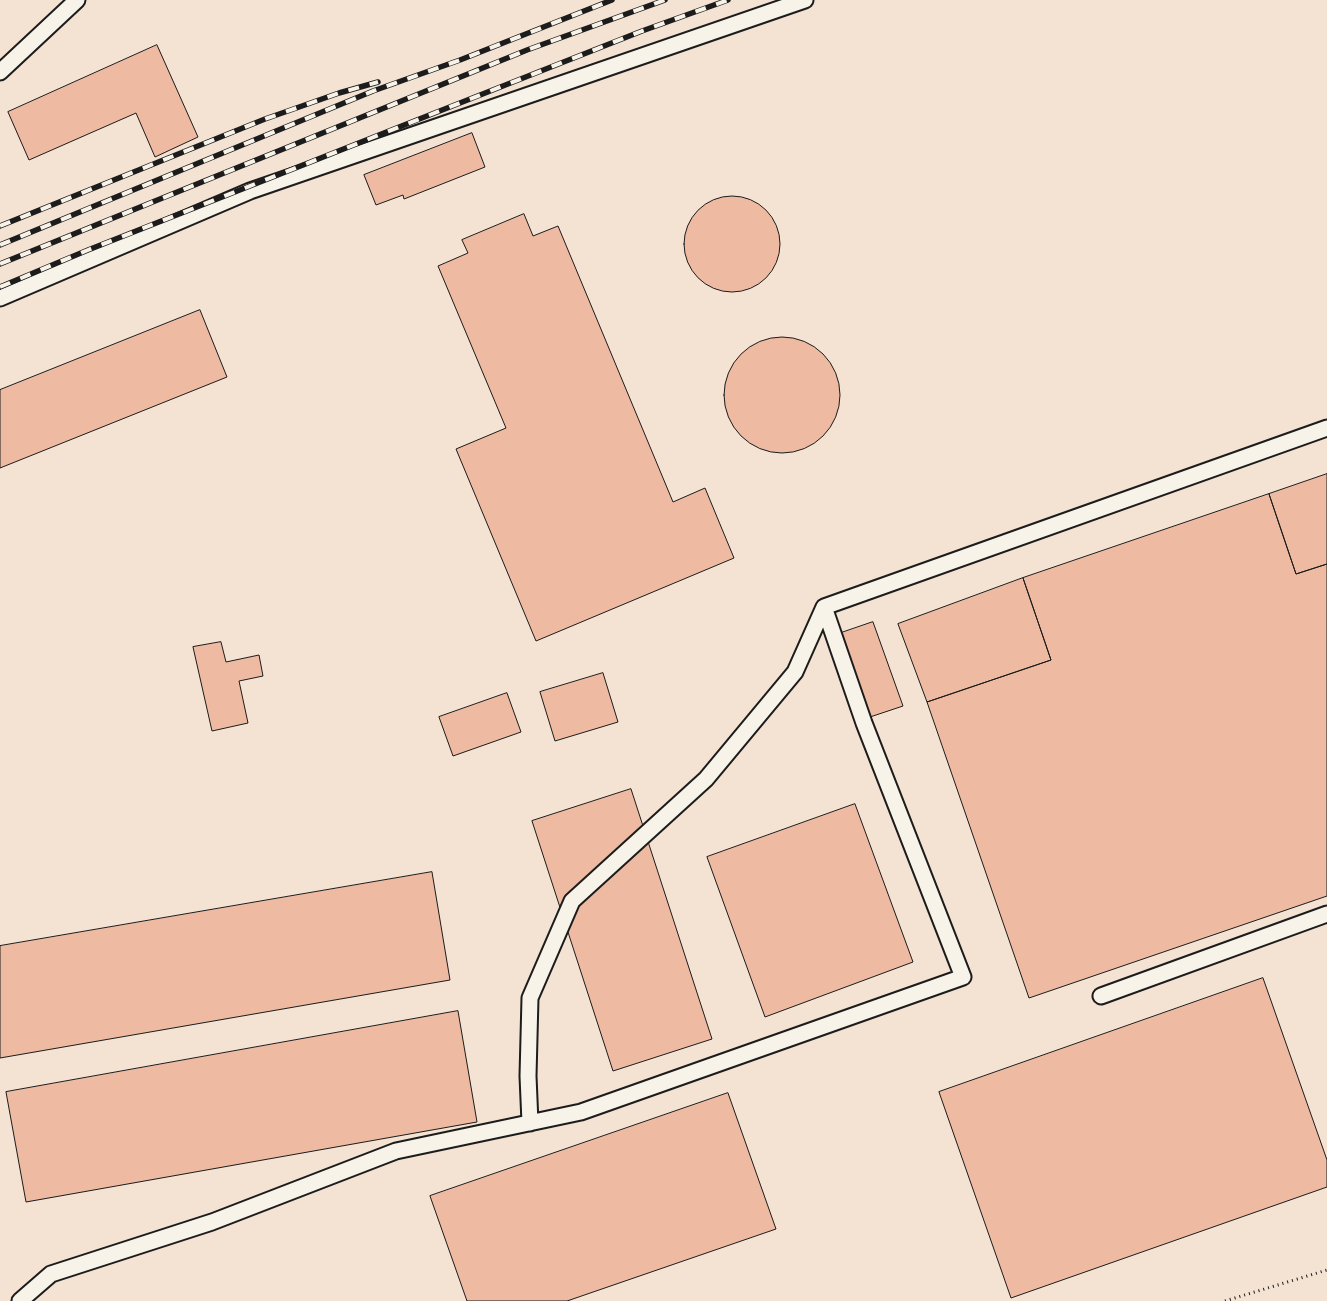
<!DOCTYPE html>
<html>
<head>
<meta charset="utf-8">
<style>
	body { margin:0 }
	canvas { display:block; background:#f7f3e8 }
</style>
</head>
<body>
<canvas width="1327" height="1301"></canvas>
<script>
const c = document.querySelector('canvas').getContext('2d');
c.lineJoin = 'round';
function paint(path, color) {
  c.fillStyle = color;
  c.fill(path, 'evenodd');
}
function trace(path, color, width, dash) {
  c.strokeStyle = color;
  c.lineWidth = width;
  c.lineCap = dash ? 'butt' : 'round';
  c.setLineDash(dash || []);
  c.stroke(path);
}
paint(new Path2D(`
	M0,0h1327v1301h-1327z`), '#f4e2d3');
const building = new Path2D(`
	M157,45l41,92 -43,20 -19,-44 -107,47 -21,-48z
	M472,133l13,34 -81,32 -1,-4 -27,10 -12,-30z
	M684 244a48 48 0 1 1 96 0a48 48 0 1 1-96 0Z
	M524,214l9,22 25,-10 115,276 32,-14 29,70 -198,83 -80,-192 50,-21 -68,-162 30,-13 -6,-13z
	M200,310l27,67 -227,91v-78z
	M724 395a58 58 0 1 1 116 0a58 58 0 1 1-116 0Z
	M1327,474v90l-31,10 -27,-80z
	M1269,494l27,80 31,-10v332l-298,102 -102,-296 124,-42 -28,-82z
	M1023,578l28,82 -124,42 -29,-78z
	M873,622l30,84 -33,11 -29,-84z
	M221,642l5,20 33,-7 4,21 -24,5 9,42 -36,8 -19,-84z
	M603,673l15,49 -63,19 -15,-49z
	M507,693l14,39 -68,24 -14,-39z
	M631,789l81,250 -99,32 -81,-250z
	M855,804l58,158 -148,55 -58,-160z
	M432,872l18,108 -450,78v-112z
	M1263,978l64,182v27l-316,111 -72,-206z
	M458,1011l19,111 -451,80 -20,-110z
	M728,1093l48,136 -209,72h-100l-37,-105z`);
paint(building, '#eebaa1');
trace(building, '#1c1c1c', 1);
const lane = new Path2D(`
	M0,72l77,-72
	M0,298l250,-107 555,-191
	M824,607l503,-179
	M1101,996l226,-82
	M20,1301l31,-27 161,-52 184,-71 185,-39 382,-135 -99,-254 -40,-116 -29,65 -89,107 -134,122 -42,97 -2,78 2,47`);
trace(lane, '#1c1c1c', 19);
trace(new Path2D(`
	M1225,1301l102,-31`), '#1c1c1c', 3, [1, 4]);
trace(lane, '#f7f3e8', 15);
const rail = new Path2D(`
	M0,226l265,-107 74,-26 39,-11
	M0,245l373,-154 87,-31 152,-60
	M0,264l527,-214 138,-50
	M0,287l88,-37 554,-219 86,-31`);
trace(rail, '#1c1c1c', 5.5);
trace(rail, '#f7f3e8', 4, [11]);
</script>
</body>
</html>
